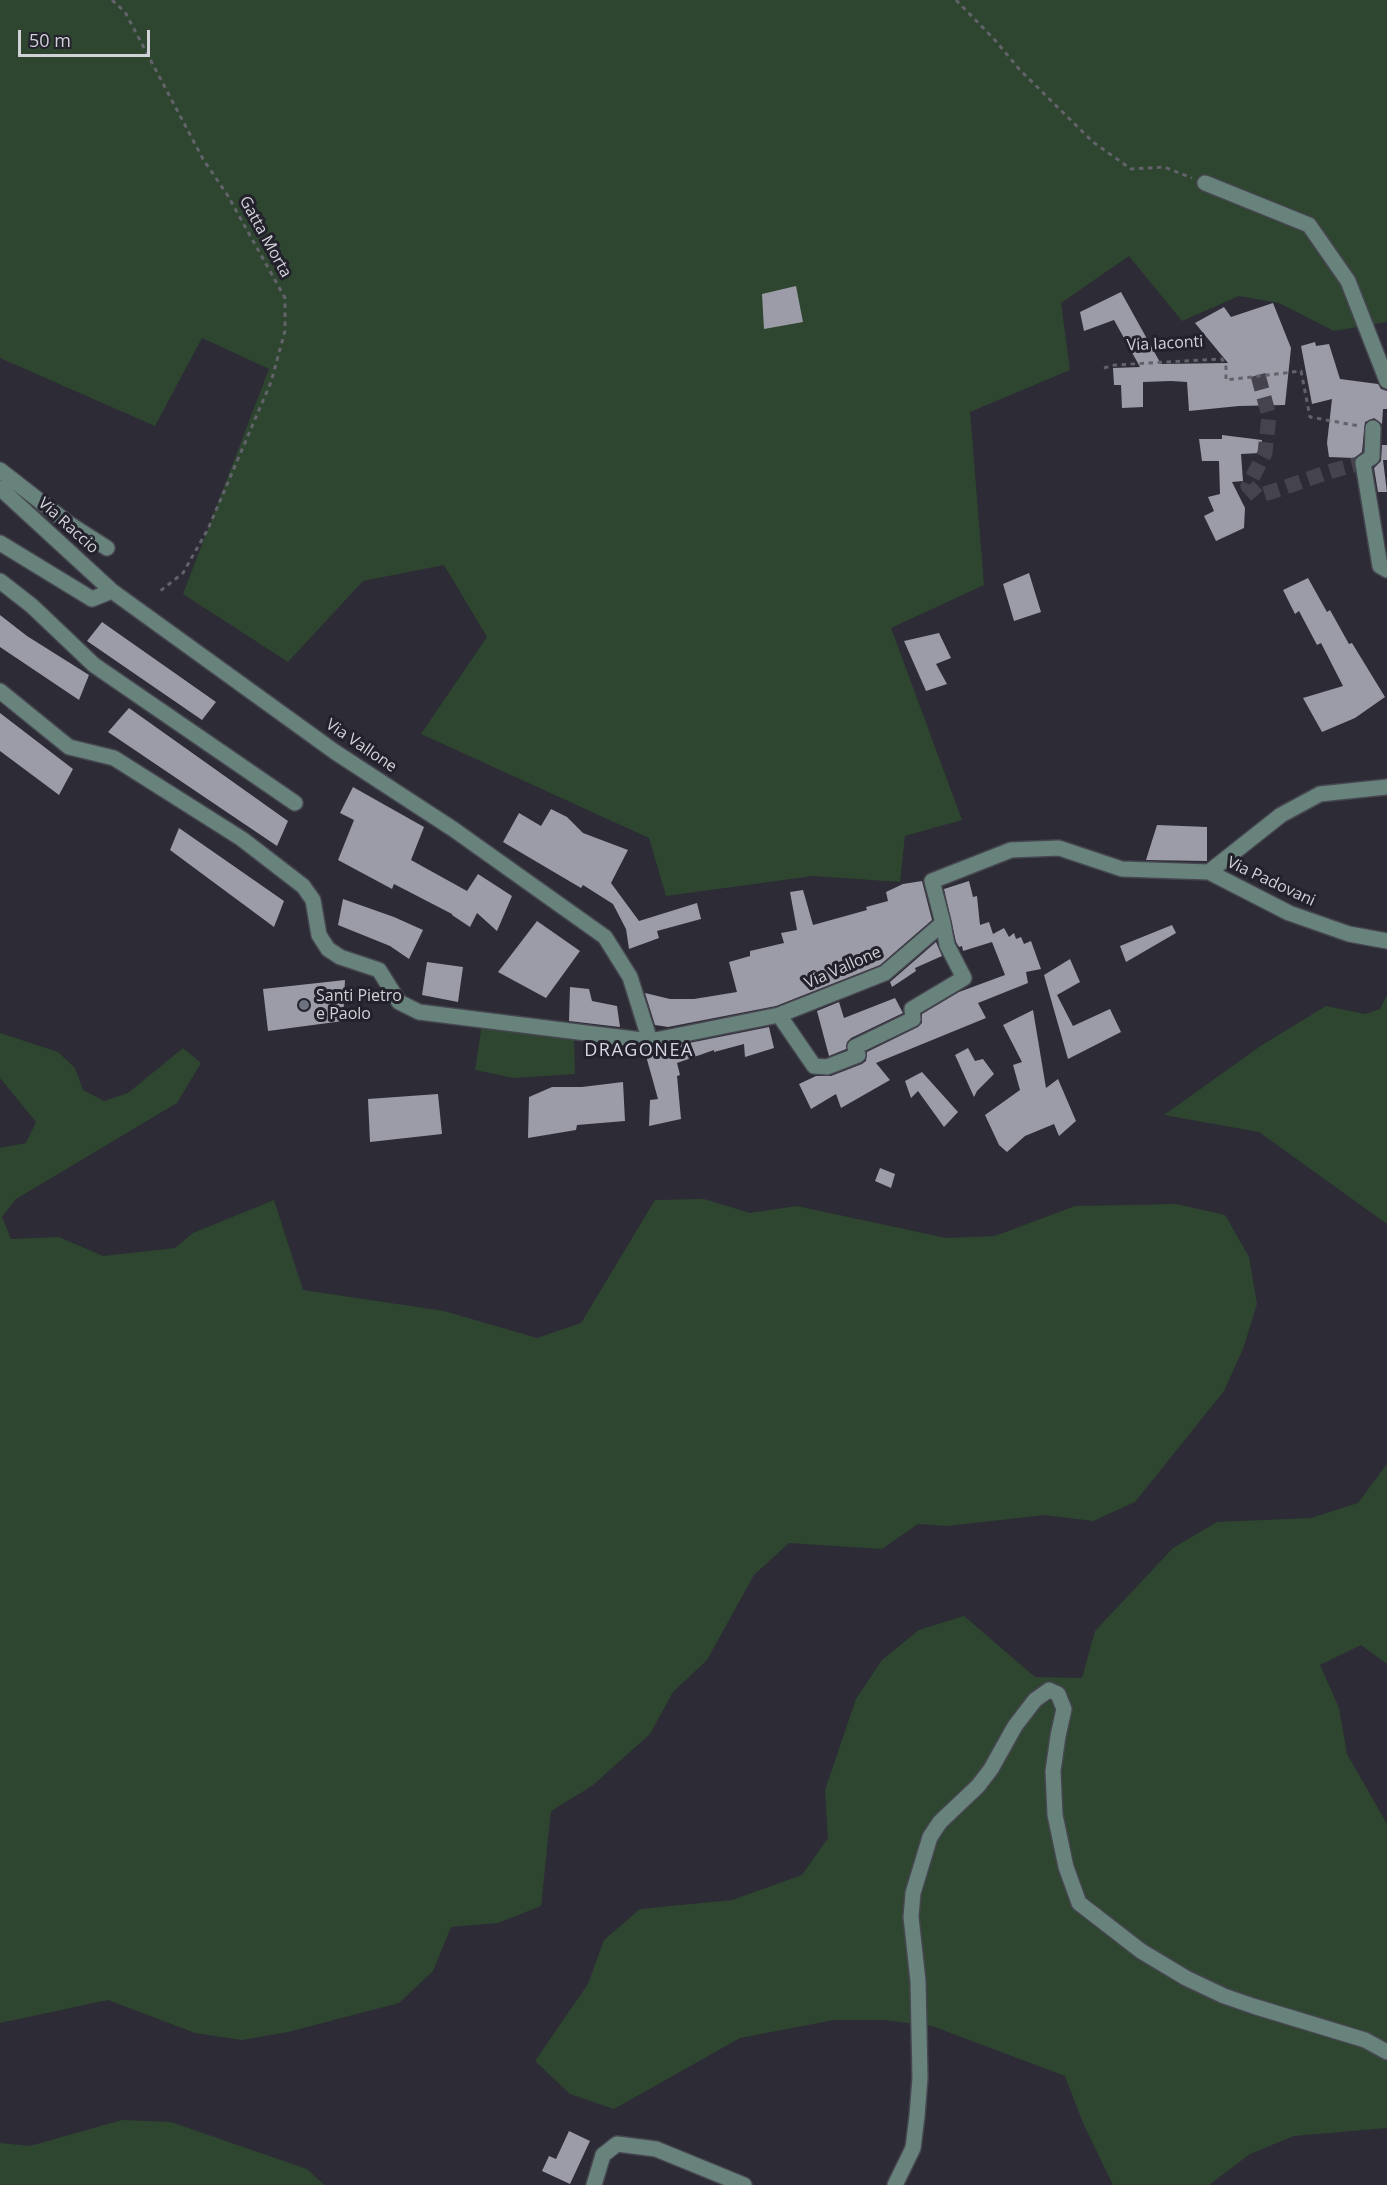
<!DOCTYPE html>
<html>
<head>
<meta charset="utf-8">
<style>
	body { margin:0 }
	#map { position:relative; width:1387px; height:2185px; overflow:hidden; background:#2c2b36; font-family:"Open Sans",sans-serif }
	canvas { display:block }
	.scale { position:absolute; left:18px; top:30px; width:132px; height:27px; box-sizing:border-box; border:3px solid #d1d1d8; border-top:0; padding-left:8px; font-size:18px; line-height:21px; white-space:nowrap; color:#d1d1d8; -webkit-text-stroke:4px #23222c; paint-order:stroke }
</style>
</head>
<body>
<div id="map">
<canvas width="1387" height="2185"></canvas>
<div class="scale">50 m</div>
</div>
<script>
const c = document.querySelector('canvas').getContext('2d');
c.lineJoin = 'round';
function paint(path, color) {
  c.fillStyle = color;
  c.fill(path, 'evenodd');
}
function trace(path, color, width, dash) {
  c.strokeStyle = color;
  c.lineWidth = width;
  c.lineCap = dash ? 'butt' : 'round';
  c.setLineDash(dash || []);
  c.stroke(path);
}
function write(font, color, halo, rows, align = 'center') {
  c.font = font + ' "Open Sans",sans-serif';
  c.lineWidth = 6;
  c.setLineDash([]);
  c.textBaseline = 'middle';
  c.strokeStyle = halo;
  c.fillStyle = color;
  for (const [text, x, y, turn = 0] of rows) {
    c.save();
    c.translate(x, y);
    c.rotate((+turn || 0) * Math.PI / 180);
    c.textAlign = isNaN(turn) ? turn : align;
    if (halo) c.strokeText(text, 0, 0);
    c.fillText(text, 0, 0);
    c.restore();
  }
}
paint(new Path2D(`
	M0,0h1387v322l-53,9 -55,-28 -40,-7 -57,25 -53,-65 -68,47 9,67 -100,42 14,173 -93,43 71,192 -57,16 -5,46 -87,-6 -147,20 -17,-58 -228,-104 66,-97 -43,-72 -81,16 -75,81 -105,-68 86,-225 -67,-31 -47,88 -155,-68z
	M1387,995v229l-128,-92 -95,-17 98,-70 64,-39 39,8 15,-5z
	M482,1024l92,11 1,39 -61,4 -39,-8z
	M0,1033l58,19 17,16 8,22 21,11 24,-8 55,-45 18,15 -24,40 -161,96 -14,18 9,22 48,-2 44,19 72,-8 18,-15 81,-33 29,90 141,21 93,27 44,-15 74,-123 49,-1 46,14 47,-7 149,32 49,-2 80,-30 101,-2 49,11 24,42 8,47 -14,45 -19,42 -89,111 -42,19 -48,-6 -98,11 -29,-2 -36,25 -93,-6 -35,32 -47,85 -34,32 -23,42 -58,52 -41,25 -10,95 -43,17 -47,4 -18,44 -34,32 -111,29 -46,8 -47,-7 -87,-33 -108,23v-875l26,-5 10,-21 -36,-44z
	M1387,1464v200l-26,-19 -41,20 19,43 8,46 40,70v304l-93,8 -44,18 -41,31h-96l-30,-62 -18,-47 -133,-50 -49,-6h-49l-94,18 -126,71 -44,-15 -35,-33 53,-77 16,-44 36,-31 92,-9 70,-25 26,-37 -3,-48 31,-91 26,-39 37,-30 45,-14 71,61 47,1 13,-47 78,-83 44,-26 94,-4 47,-15z
	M122,2120l49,2 136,47 17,16h-324v-42l30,3z`), '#2e462f');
paint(new Path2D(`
	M796,286l7,36 -39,7 -2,-35z
	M1121,292l40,72 67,-1 -33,-40 29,-16 7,10 42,-14 18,45 -6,57 -46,1 -50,5 -2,-29 -16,-1 -28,1v25l-21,1 -1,-23h-7l-1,-17 27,-1 -26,-47 -30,11 -4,-19z
	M1315,342l1,4 13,-2 11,35 38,5 3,5 6,2v18h-4l-1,15 -8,-6 -9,4 -3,30 -8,6 -25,-1 -2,-14 5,-44 -20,5 -11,-58z
	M1222,435l40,5 -2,13 -19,1 2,27 -11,1 13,26 -1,20 -28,13 -12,-25 10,-5 -6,-14 12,-3 -1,-33h-17l-3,-22h23z
	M1382,445h5v15h-4l4,32h-9l-4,-24 7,-7z
	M1029,573l12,39 -27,9 -11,-37z
	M1308,578l19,34 3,-2 19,34 3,-1 33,54 -30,21 -33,14 -19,-34 40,-12 -22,-43 -4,2 -18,-34 -4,3 -12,-24z
	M0,615l27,21 62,39 -10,25 -79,-53z
	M102,622l114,80 -14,18 -115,-79z
	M939,633l12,25 -15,6 11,20 -21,7 -22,-50z
	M129,708l159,113 -11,25 -169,-114z
	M0,713l73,56 -14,26 -59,-44z
	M353,787l71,40 -13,33 56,31 11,-17 34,22 -15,35 -20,-18 -7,14 -18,-12v-1l-58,-30 -2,5 -54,-29 16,-40 -14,-7z
	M551,809l16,8 16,16 45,17 -17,33 28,38 58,-18 4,16 -44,12 2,7 -30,11 -3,-20 -13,-25 -30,-19 -2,3 -78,-46 16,-29 22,13z
	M1157,825l50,2v34l-61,-1z
	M179,828l105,73 -10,26 -104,-77z
	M922,881l10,39 -52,45 -104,41 -108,21 -13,-2 -10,-32 25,6h24l43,-7 -8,-30 21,-6v-5l34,-8 -3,-10 16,-3 -7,-38 13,-2 10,35 54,-15 -1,-3 22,-6 -2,-9 17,-8z
	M969,881l4,16 4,-1 3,29 9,-3 4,12 11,-6 5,9 5,-4 2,6 5,-2 3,7 7,-3 10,28 -15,3 2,11 -50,20 8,15 -110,45 14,17 -49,28 -5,-14 -25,15 -12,-25 17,-8h15l31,-12 4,-3 1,-9 51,-25 4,-4v-9l37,-22 46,-17 -13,-33 -29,9 -1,-5 -3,1 -3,-5 -12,-53z
	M343,899l51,18 29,13 -14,29 -19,-13 -52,-21z
	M537,921l43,30 -34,47 -48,-26z
	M1172,925l4,8 -50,29 -6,-16z
	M936,942l6,14 -27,12 1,3 -24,16 -2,-5z
	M1070,959l10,23 -23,13 16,31 37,-17 11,23 -53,27 -24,-84z
	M427,962l36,5 -5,35 -36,-7z
	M345,980l-2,41 -75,10 -5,-42z
	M570,987l19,2 3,12 25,5 3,21 -51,-6z
	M895,998l8,15 -52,25 -4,4 -1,7 -17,7 -12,-45 22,-9 5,16z
	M1033,1010l13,78 12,-9 18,42 -17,15 -5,-12 -29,12 -18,16 -8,-7 -14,-30 35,-25 -7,-25 9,-3 -19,-37z
	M769,1027l5,21 -29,9 -1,-13 -30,8v-2l-37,13 3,12 -3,1 4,43 -32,7 1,-26 8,-1 -12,-43 28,-10z
	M968,1048l7,13 8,-2 11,15 -17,17 -3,6 -19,-42z
	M922,1072l36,40 -14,15 -26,-36 -7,7 -6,-17z
	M623,1082l2,39 -48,4 -1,5 -48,8 1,-41 23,-10h30z
	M438,1094l4,40 -72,8 -2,-43z
	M880,1168l15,6 -4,14 -16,-7z
	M569,2131l21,10 -20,43 -28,-13 7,-15 7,3z`), '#9c9ba8');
trace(new Path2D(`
	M1258,375l11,41 -4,37 -17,33 9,10c36,-10 70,-26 106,-33`), '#45444e', 15, [15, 8]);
const minor = new Path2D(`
	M1205,183l104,42 39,56 39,100
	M1373,428l-1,29 -9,6 17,103 7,4
	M0,470l68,53 39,25
	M0,488l112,103 223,161 118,77 152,108 25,40 20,64 129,-26 106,-42 58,-50 -11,-42 79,-31 48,-2 63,21 87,3 80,41 60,21 38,7
	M0,543l92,56 20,-8
	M0,581l32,25 62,59 201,138
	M0,691l69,56 45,11 128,81 61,47 10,14 6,35 9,14 12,8 39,13 20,32 20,10 231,29
	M1209,872l72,-57 39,-21 67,-7
	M779,1015l35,51 13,1 31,-12 -3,-8 58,-28 -1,-10 52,-31 -17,-33 -4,-22
	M594,2185l9,-30 14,-11 39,5 88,36
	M895,2185l18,-37 4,-32 3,-38 -2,-97 -7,-64 2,-24 7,-23 10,-33 10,-15 38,-36 13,-17 24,-43 20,-26 14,-10 9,4 6,15 -6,27 -5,35 2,44 11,52 13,36 62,48 45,27 38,18 29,10 112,34 22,12`);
trace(minor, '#464650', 18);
trace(new Path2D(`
	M112,0l13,12 78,147 25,37 57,102v33l-14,51 -63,147 -25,44 -24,19
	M956,0l38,39 26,31 73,72 38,27 33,-2 28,11
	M1104,368l11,-3 107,-6 4,8v13l75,-9 9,46 49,9`), '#62626b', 3, [4.5, 4.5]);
trace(minor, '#68827c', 15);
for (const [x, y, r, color] of [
	[304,1005,6,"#6b7280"]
]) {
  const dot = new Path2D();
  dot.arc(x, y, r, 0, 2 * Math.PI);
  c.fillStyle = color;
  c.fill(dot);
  trace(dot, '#23222c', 2);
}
write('16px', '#d1d1d8', '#23222c', [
	["Gatta Morta",265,237,61],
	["Via Iaconti",1165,344,-3],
	["Via Raccio",68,526,42],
	["Via Vallone",361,746,34],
	["Via Padovani",1271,882,25],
	["Via Vallone",843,968,-24]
]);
write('16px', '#d1d1d8', '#23222c', [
	["Santi Pietro",316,996],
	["e Paolo",316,1014]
], 'left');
c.letterSpacing = '1.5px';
write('18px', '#d6d5e4', '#23222c', [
	["DRAGONEA",639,1051]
]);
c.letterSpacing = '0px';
</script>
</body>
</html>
